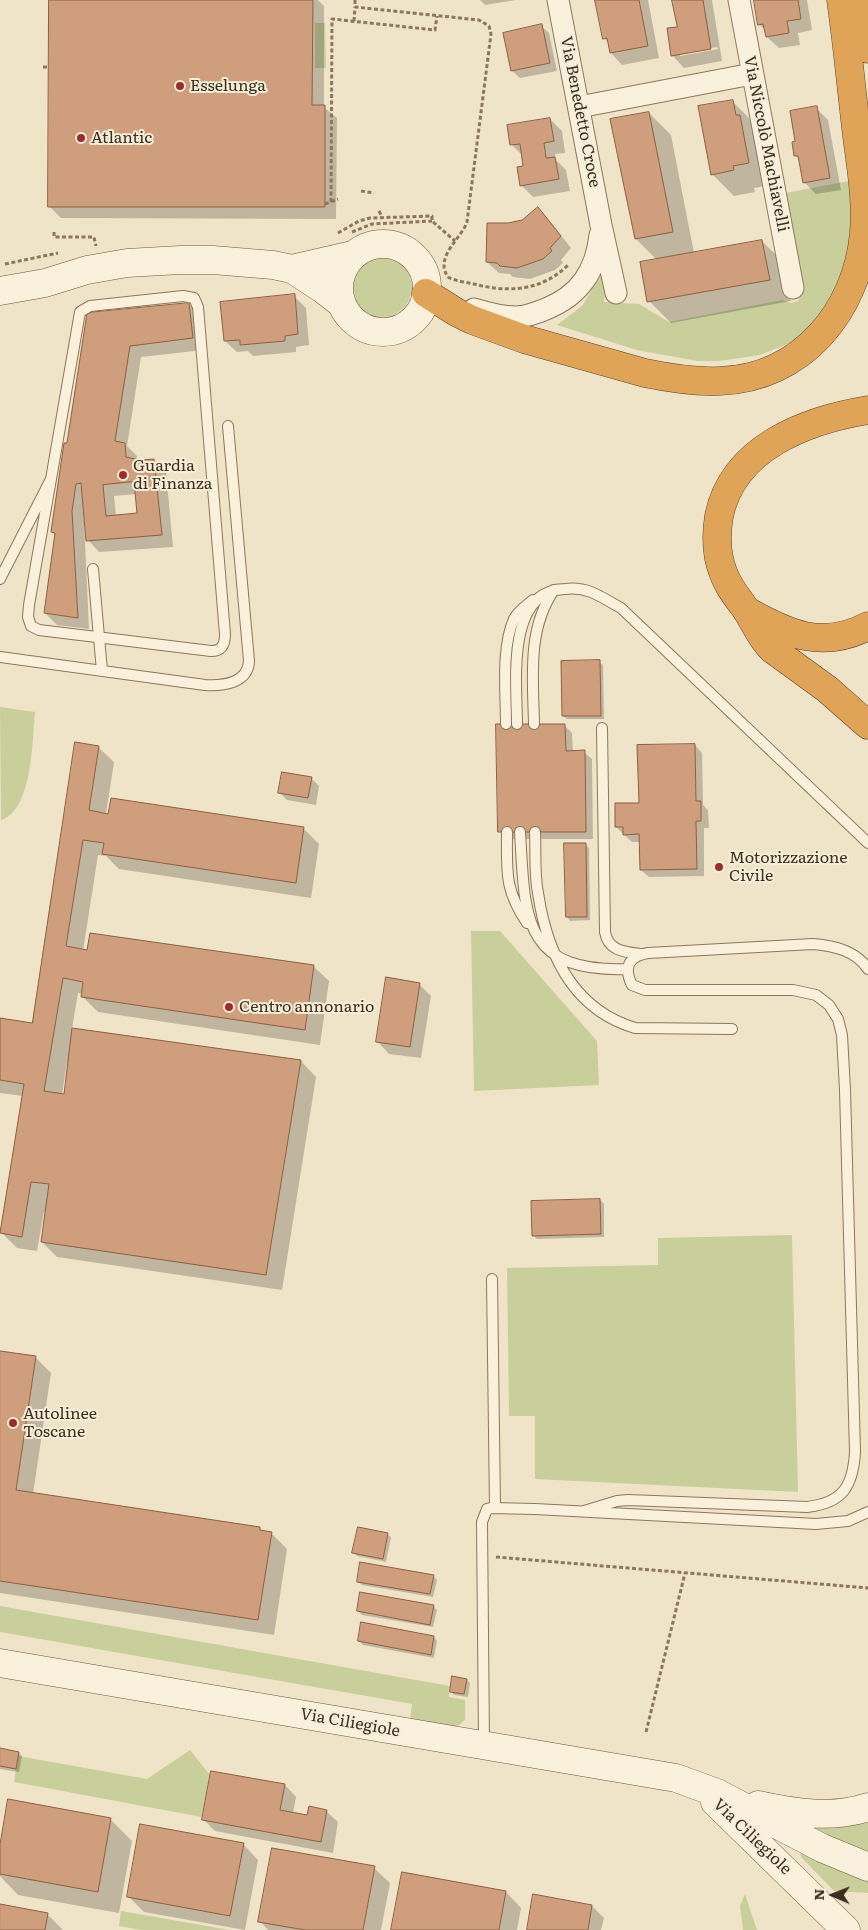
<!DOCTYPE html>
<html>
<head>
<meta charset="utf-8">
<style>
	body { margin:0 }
	#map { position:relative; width:868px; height:1930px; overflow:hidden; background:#f0e4c8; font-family:Literata,serif }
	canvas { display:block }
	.north { position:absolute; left:808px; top:1870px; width:50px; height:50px; -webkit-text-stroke:4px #f7eed8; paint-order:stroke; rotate:271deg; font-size:14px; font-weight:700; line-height:20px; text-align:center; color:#3d2e20 }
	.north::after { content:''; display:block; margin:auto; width:18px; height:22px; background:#3d2e20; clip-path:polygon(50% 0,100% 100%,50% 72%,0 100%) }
</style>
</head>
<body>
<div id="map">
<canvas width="868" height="1930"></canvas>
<div class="north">N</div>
</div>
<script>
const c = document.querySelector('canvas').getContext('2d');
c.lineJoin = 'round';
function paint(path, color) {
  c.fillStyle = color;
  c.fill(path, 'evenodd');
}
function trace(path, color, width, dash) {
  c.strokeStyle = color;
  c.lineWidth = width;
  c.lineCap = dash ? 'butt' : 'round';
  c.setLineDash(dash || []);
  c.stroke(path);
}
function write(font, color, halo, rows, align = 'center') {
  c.font = font + ' Literata,serif';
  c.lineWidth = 4;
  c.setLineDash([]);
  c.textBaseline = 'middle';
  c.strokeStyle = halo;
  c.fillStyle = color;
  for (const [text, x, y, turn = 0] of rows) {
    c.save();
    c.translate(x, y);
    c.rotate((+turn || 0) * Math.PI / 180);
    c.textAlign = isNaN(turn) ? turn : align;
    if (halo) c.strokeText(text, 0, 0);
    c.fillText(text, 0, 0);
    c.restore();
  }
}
paint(new Path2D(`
	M315,23h10l1,45h-11z
	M854,180l-2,77 -28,58 -29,26 -35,14 -41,6h-22l-60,-11 -80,-25 25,-19 18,-29 4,-1 2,2 -2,24 35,2 30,18 113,-22 9,3 7,-2 2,-4 -15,-104z
	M352 287a30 30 0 1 1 60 0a30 30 0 1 1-60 0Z
	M0,707l35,5c-3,29 -2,98 -34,108z
	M471,931h29l97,110 2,44 -125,6z
	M792,1235l6,257 -263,-13v-63h-26l-2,-148 151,-3v-27z
	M0,1606l450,80 -1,11 16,3v20l-10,8 -45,-8 2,-16 -412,-72z
	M190,1750l20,25 -8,42 -188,-35 4,-26 129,23z
	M868,1817v44l-66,-35z
	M799,1845l69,30v18l-34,-2 -33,-34z
	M745,1894l12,36h-14l-3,-24z
	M121,1911l109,19h-89l-22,-4z`), '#c9cf9b');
paint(new Path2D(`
	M50,0h268l6,6v101l13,11 -1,101 -275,-1 -12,-12z
	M480,0h36l-31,5z
	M597,0h51l11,58 -37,7 -11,-12 -2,-10 -5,-5z
	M673,0h39l10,61 -38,7 -11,-12 -5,-27 10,-1zM717,47l1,2 -38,7v-2z
	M755,0h52l5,30 -14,3 2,12 -21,3 -12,-11 -1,-6 -7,-7z
	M541,26l8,7 8,38 -37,7 -8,-7z
	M732,101l22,22 16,62 -16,3 1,4 -21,4 -22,-22z
	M816,108l12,12 13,70 -25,4 -12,-12 -4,-22 -5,-5 1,-13z
	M649,113l22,22 23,118 68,-12 22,22 7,38 -120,22 -22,-22 8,-41 -21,-21z
	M550,119l12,12 3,22 -10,1 1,6 10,10 4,21 -37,6 -12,-12 4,-18 -2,-11 -11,-11z
	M538,208l11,12 22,28 -10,12 2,3 -8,7 -25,9 -17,-2 -3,-3 -11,-1 -12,-11 35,-41z
	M294,296l12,12 3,37 -13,2v5l-43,4 -5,-5 -11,1 -12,-11z
	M189,304l12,12 3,34 -63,7 -14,89 10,10v5l17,-1 12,12 7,75 -74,5 -11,-12 -2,-20h-2l5,109 -32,-4 -12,-12 11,-77 -4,-4 16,-87 20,-131zM136,494l3,20 -23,2 -2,-20z
	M599,662l4,3 1,54h-37l-4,-3z
	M564,725l8,8 1,19h11l8,7 1,80h-86l-8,-8z
	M695,745l7,8 1,52 5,5 1,18h-5v48l-55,1 -8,-7v-28h-9l-16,-15z
	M98,747l16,15 -8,52 198,15 15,15 -8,54 -192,-29 -13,-13 -8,-1 -15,96 230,15 16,15 -9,64 -222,-33 -15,-15v-3l-5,-1 -6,36 229,32 15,16 -34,213 -225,-33 -15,-15 4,-30h-2l-7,39 -20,-3 -16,-16 22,-136 -23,-3v-74l33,5zM67,1062h2l-4,33h-3z
	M311,778l8,8 -3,19 -29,-5 -8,-8z
	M585,844l4,4 1,72 -20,1 -3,-4z
	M419,984l12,12 -10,62 -32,-4 -11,-12z
	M600,1200l4,4v33l-67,2 -4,-4z
	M0,1352l35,5 16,16 -18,121 226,35 4,3 8,1 16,16 -13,86 -274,-42z
	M387,1534l4,3 -5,25 -29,-6 -3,-4z
	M433,1576l4,4 -4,17 -71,-12 -4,-4z
	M433,1606l4,4 -4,17 -71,-12 -4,-4z
	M434,1637l3,4 -3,17 -71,-13 -4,-4z
	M467,1680l3,3 -2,14 -14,-2 -3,-4z
	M0,1749l19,4 3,3 -3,16 -19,-3z
	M285,1785l11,12 -3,16 15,3 18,-5 12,11 -5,31 -118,-22 -12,-12z
	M110,1819l22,22 -13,72 -101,-18 -18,-19v-24z
	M243,1844l15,16 -13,70 -101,-18 -16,-16z
	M374,1868l16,15 -9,47h-113l-8,-9z
	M506,1892l15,16 -4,22h-125z
	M0,1906l47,8 16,16h-63z
	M592,1906l12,12 -3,12h-73z`), '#0003');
const building = new Path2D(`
	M49,0h264l-1,105h13v102h-277z
	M595,0h44l9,46 -38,7 -3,-15 -4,1z
	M672,0h31l8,49 -40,7 -4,-28 10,-1z
	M754,0h44l3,19 -14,2 2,12 -23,4 -3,-13 -5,1z
	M542,24l8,39 -39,8 -8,-38z
	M733,100l3,15h4l9,48 -16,3 1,4 -23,5 -13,-69z
	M817,106l13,72 -27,5 -5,-27h-4l-2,-14 3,-1 -5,-30z
	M649,112l24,120 -38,7 -25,-120z
	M550,118l4,23 -10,2 2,15 9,-1 4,22 -39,7 -3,-19 6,-1 -3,-22 -10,1 -3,-20z
	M538,207l23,29 -11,12 2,3 -9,8 -26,9 -17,-2 -3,-3 -11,-1 1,-39h21l14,-3z
	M762,240l8,40 -123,22 -7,-40z
	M295,294l3,40 -13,2v5l-45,4v-5l-16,1 -4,-39z
	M189,303l4,35 -63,8 -15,95 10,2 1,14 14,3 14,-1 8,76 -76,6 -5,-58 -5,1 -4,27 6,107 -34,-5 11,-80 -4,-1 13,-89h3l20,-130zM134,482l3,31 -31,3 -3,-31z
	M600,660l1,56h-39l-1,-55z
	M496,724h69l1,27 19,-1 1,82h-88z
	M75,742l24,4 -10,64 19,4 3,-16 193,29 -8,56 -194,-29 2,-11 -21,-3 -17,106 21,4 3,-17 224,32 -9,65 -224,-33 2,-15 -20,-4 -19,113 20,3 8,-66 229,32 -35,215 -225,-33 8,-58 -18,-2 -9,55 -22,-4 24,-149 -24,-4v-62l32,5z
	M695,744l1,57h5v20h-5l1,48 -57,1 -1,-36 -16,1v-8h-8v-24h24l-2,-58z
	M282,772l30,5 -4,21 -30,-5z
	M564,843h22l1,74h-21z
	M386,977l34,6 -10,64 -34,-5z
	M600,1199l1,35 -69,2 -1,-35z
	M0,1351l36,5 -20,134 244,37v3l12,2 -14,88 -258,-39z
	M358,1527l30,6 -5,26 -31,-6z
	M360,1562l74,13 -4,19 -73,-12z
	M360,1592l74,13 -4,20 -73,-14z
	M361,1622l73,14 -3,19 -73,-14z
	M452,1676l15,3 -3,15 -14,-2z
	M0,1748l19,4 -3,17 -16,-3z
	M211,1771l74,13 -5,26 27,5 2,-9 18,4 -6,32 -119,-22z
	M8,1799l103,19 -13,74 -98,-18v-29z
	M140,1824l104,19 -14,73 -103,-19z
	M272,1848l103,18 -12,64h-58l-47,-8z
	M402,1872l104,19 -7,39h-108z
	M533,1894l59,11 -4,25h-61z
	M0,1904l48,9 -3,17h-45z`);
paint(building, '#cf9f7d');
trace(building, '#8d5f41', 1);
const lane = new Path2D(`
	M93,569l9,102
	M0,579l51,-100 29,-167 10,-6 93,-10 11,2 4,9 27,327c0,11 -3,17 -14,17l-172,-21 -8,-4 -3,-9 1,-12 22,-126
	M0,657l205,28c19,1 43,-2 44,-24l-21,-235
	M506,724c0,-30 -5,-77 8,-105 4,-8 12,-13 19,-19
	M517,724c0,-40 -12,-134 48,-135 8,-1 18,0 26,3 10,4 21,11 30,16l247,235
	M534,724c-1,-46 -7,-95 20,-134
	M602,728l3,204c3,19 20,20 36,22
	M507,832c0,39 -3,57 20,91
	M520,832c5,85 2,141 108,137
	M535,832c1,20 -1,41 3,61 9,60 34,116 97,135l97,1
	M492,1279l3,229
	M584,1511l33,-10 11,-1 179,7c36,-4 46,-21 48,-55l-10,-362 -3,-55 -4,-16 -9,-14 -13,-10 -23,-5h-148l-13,-5c-9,-18 -3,-29 16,-32l165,-9c21,2 42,6 55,25
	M484,1743l-2,-221 5,-13 5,-1 43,1 281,15 32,-3 20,-9`);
const street = new Path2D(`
	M558,0l43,225 15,68
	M739,0l54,288
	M579,107l173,-33
	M474,309c13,4 27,8 42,8 10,0 20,-4 30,-8 34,-14 50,-38 54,-74`);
const secondary = new Path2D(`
	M339 288a44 44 0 1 1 88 0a44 44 0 1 1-88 0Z
	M292,269l61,-14
	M0,291l45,-8 42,-13 40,-7 53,-3h33l60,5 19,4 32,21 18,14
	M0,1663l676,115 41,15 105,55 46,19
	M715,1802l131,128
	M758,1805c36,8 75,14 110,2`);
const highway = new Path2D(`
	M859,0l9,49
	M426,293l30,19 16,8 52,19 121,34c24,5 49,9 75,8 82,-3 137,-70 144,-148 3,-35 -4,-71 -8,-105 -5,-43 -9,-86 -15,-128
	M868,410c-61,10 -135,37 -149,106 -3,18 -3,38 4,56 5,15 15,26 24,39 8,12 14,28 25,38l55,40 41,36
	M747,611c41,23 75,39 121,15`);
trace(lane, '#8d765c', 12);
trace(street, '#8d765c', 23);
trace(secondary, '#6f573f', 29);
trace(highway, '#5b4430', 29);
trace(new Path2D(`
	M355,0v7l124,13 10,6 2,8 -24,188c-6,17 -33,35 -19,55 7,4 17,5 26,7 34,9 68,7 94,-19
	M354,21l1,-14
	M43,67h6
	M361,191l13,2
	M331,202l1,-183 103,11 2,-14
	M325,204l13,-5
	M379,211l3,6
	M54,232v5h40l2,9
	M352,232l20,-8 60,-3
	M338,233l21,-12 11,-3 62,-2v5l23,20
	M5,264l53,-11
	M496,1557l372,31
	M646,1732l39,-159`), '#8d765c', 3, [4, 2.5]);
trace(lane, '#faf1dc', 10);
trace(street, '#faf1dc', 21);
trace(secondary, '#faf1dc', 28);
trace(highway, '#e0a458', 28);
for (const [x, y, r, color] of [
	[180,86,5,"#9e2a2b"],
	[81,138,5,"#9e2a2b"],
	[123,475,5,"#9e2a2b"],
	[719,867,5,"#9e2a2b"],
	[229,1007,5,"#9e2a2b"],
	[13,1423,5,"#9e2a2b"]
]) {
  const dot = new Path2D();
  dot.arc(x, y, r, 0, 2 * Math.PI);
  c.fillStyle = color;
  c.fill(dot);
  trace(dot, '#f7eed8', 2);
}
write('16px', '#3d2e20', '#f7eed8', [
	["Esselunga",190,86],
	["Atlantic",91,138],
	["Guardia",133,466],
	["di Finanza",133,484],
	["Motorizzazione",729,858],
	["Civile",729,876],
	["Centro annonario",239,1007],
	["Autolinee",23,1414],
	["Toscane",23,1432]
], 'left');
write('16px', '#3d2e20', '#f7eed8', [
	["Via Benedetto Croce",580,112,79],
	["Via Niccolò Machiavelli",766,144,79],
	["Via Ciliegiole",350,1723,10],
	["Via Ciliegiole",752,1837,44]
]);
</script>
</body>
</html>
